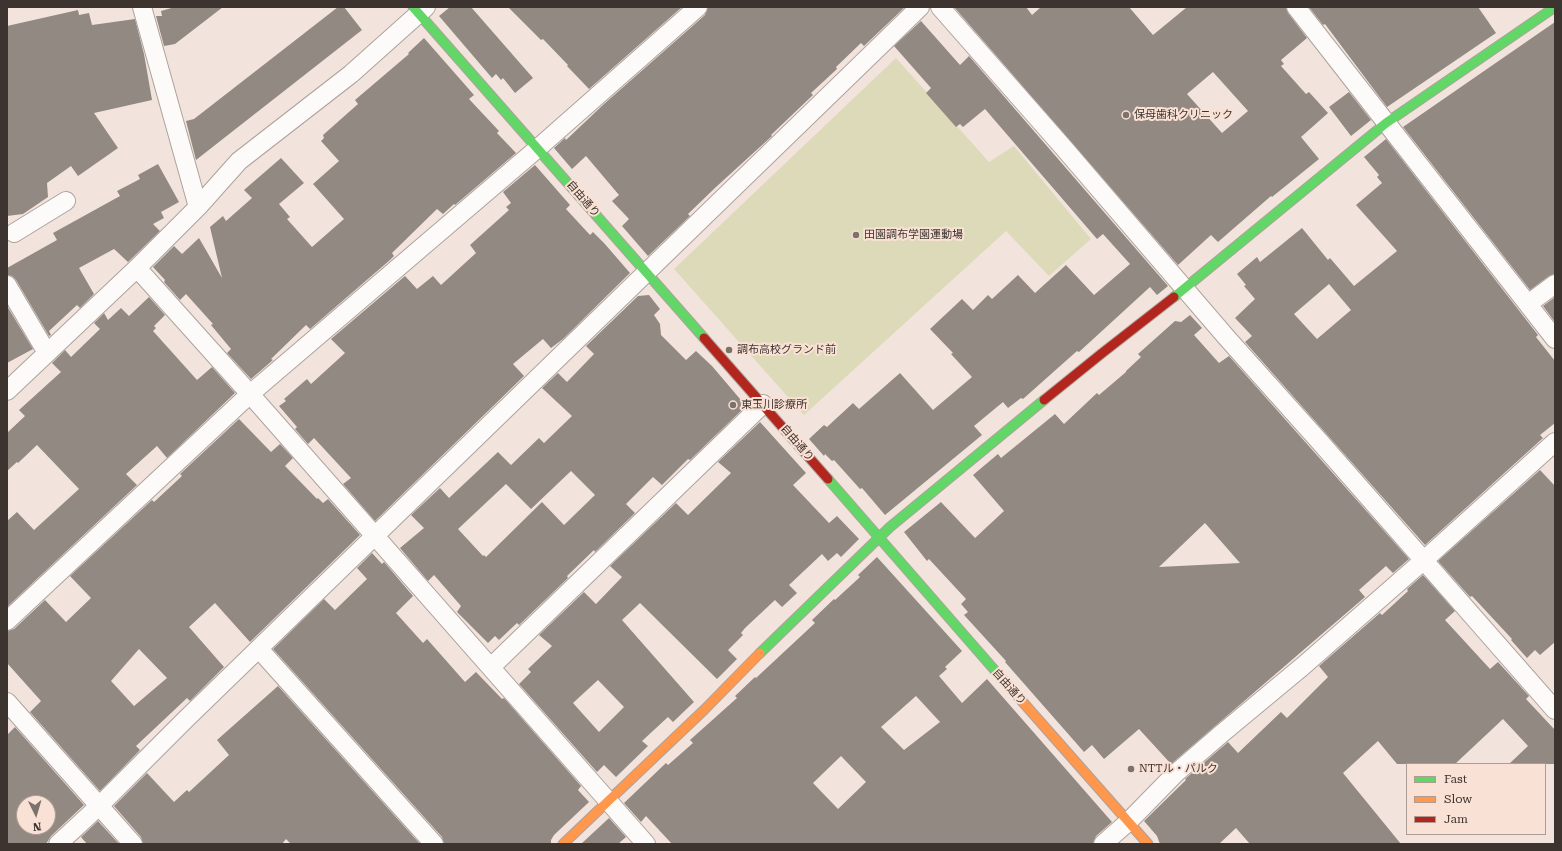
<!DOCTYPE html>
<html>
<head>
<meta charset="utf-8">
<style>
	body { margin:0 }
	#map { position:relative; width:1562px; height:851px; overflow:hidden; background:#f2e4dd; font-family:"Roboto Serif",serif }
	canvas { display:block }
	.frame { position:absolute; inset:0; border:8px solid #3d342f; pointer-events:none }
	.legend { position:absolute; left:1406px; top:763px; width:140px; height:72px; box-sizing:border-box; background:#fae1d5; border:1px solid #ae9c93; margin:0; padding:5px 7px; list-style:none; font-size:12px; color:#3d342f }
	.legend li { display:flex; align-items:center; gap:8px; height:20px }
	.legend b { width:20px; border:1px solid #ae9c93 }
	.north { position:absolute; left:16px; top:795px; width:40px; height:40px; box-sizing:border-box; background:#fae1d5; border:1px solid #ae9c93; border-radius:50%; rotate:175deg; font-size:11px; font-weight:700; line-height:16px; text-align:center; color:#3d342f }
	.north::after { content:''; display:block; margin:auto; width:14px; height:18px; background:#7c726c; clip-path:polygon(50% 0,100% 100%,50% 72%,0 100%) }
</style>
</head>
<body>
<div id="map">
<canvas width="1562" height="851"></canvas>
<div class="frame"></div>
<ul class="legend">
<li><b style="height:5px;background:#63d668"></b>Fast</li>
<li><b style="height:5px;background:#ff974d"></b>Slow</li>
<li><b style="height:5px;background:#b3261e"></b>Jam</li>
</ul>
<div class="north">N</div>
</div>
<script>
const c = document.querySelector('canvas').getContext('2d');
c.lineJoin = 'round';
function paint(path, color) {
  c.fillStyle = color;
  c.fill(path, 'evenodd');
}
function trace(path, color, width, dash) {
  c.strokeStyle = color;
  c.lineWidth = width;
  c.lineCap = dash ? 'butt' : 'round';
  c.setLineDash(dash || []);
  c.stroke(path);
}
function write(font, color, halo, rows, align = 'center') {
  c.font = font + ' "Roboto Serif","Noto Sans JP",serif';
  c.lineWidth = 4;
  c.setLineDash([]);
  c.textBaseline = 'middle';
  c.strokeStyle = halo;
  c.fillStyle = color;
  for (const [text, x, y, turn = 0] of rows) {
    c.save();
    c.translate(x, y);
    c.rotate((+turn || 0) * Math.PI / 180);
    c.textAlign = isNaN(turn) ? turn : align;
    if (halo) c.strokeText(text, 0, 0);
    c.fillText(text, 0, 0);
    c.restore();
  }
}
paint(new Path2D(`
	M896,58l93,104 25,-16 77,93 -42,37 -43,-45 -202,184 -130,-146z`), '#dddaba');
paint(new Path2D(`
	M175,7h48l-48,37 -11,2 -8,-30h6l-1,-5z
	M338,7h6l18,23 -166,130 -10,-39 8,-2z
	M450,7h21l62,71 -18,15 -12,-15 -2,2 -5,-6 -4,4 -53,-62z
	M508,7h174l-93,82 -22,-23 1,-1 -25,-26 -2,1z
	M708,7h197l-41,39 -3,-3 -25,24 1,2 -26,24 2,2 -42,40 1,1 -56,51 -28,27 2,2 -42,40 -26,-30 7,-7 -17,-18 7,-6 -33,-39 -14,13 -18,-21 11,-10 1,2 38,-36 101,-89z
	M954,7h72l6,8 9,-8h88l24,28 34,-28h99l2,6 19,25 -26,22 3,4 -3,2 25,28 3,-2 19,21 -27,24 18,22 -47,38 -1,-1 -53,46 -7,-7 -33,30zM1213,72l35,39 -26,22 -35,-39z
	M1309,7h169l18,26 -109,74 -62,-83 -2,1z
	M78,10l1,5 10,-2 3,12 43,-6 9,35 8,46 -58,13 24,35 -40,28 -7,-10 -24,17 1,14 -25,17 -16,2v-190z
	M921,21l39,44 9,-9 199,230 -11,9 -7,-8 -71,65 -2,-1 -54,48 -2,-1 -13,10 -5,-6 -29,24 8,9 -97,80 -23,-27 -2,1 -26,-29 -2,1 -7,-7 -1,2 -15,-17 15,-14 3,2 26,-24 6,6 41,-36 33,37 39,-33 -21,-23 2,-1 -23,-24 32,-30 11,11 15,-15 4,4 26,-24 17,18 31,-28 28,30 36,-31 -27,-30 -6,5 -112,-130 -22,18 -3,-3 -4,3 -30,-34 5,-5 -37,-42z
	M1555,22v252l-6,2 -19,14 -127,-163z
	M424,38l50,57 -5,4 30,32 -2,2 19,20 -61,52 -1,-1 -11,10 -6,-5 -45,44 2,3 -4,4 -80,69 -4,-4 -35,34 2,1 -22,19 -24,-26 4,-4 -20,-24 2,-1 -27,-30 -6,6 -16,-18 1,-2 -12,-13 21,-21 8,8 17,-16 23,40 -12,-51 13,-11 3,5 26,-23 -8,-8 37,-32 23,25 -25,21 11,13 -3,2 25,28 32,-28 -31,-35 26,-23 -18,-20 3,-3 -1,-3 35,-31 -3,-4 54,-46 -1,-1z
	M1349,92l22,28 -20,16 -22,-29z
	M1386,139l152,196 -2,2 19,24v62l-15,12 3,3 -118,107 -180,-203 7,-6 -17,-18 20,-19 -11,-13 2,-1 -9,-11 20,-17 3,5 42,-34 26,32 2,-2 24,28 43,-35 -41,-46 26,-22 -5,-6 2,-2 -15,-18zM1329,284l22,26 -34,29 -23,-25z
	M158,164l21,38 -18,10 3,6 -11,6 7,7 -32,31 -14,-13 -35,19 15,26 -14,14 -3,-3 -28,26 2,4 -2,1 -33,-56 -4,-4 -5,-1v-7l50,-28 -4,-7 67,-37 -3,-5 23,-12 -2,-4z
	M535,165l35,40 -4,4 24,26 3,-3 11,11 26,30 -67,66 -12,9 -8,-9 -30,25 11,12 -149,145 -32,-37 8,-6 -37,-40 -6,6 -13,-15 2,-2 -18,-21 7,-5 -2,-2 23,-20 4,5 34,-31 -14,-14 74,-63 12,13 16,-13 8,9 35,-32 -6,-8 39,-35 -3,-3 5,-4 -8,-11z
	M649,295l11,14 -6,6 6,9 1,11 25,25 10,-9 16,15 34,40 -56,54 -2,-1 -26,26 -9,-8 -27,27 9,9 -40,39 -1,-2 -27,26 1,2 -49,47 -2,-2 -18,17 -4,-4 -7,7 -31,-31 4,-6 -27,-31 -6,6 -28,-33 24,-20 -13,-13 29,-27 9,10 49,-46 13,13 28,-27 5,5 28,-27 -30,-28 16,-15 9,9 27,-28 -8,-8 52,-50zM571,471l24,24 -31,30 -22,-23 -56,55 -2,-2 -1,1 -25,-27 48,-45 25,25z
	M149,297l16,18 -11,11 2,2 -3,3 44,49 15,-13 23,26 -68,65 -10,-12 -31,28 11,11 -130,122v-86l10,-9 17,18 45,-41 -42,-44 -19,18 -1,-1 -10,9v-38l18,-17 -6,-6 42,-38 -9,-9 13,-13 6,7 29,-28 -6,-6 10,-10 4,7 13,-12 8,8z
	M1555,297v24h-1l-11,-15z
	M7,306l26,43 -26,14z
	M1190,315l12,13 -8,7 25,28 10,-7 180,203 -16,14 -7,-7 -27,24 6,7 -194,167 -32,-35 -35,30 -12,-14 -8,7 -79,-90 1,-1 -42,-46 4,-3 -7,-8 5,-5 -37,-40 -2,2 -23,-29 37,-30 34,36 29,-27 -31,-36 25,-21 3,4 54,-44 9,10 33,-31 2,2 27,-23v-1l15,-14 -3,-3 37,-33 6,1zM1205,523l35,40 -81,4z
	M239,419l32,33 9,-8 13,14 -8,8 32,33 1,-1 5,5 5,-4 32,36 -110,107 -35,-39 -26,24 35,40 -34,34 -3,-3 -51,48 4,4 -40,41 -70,-79 11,-11 -34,-38v-32l7,-2 31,-29 21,22 25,-24 -21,-22 82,-76 2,2 28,-26 -2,-2zM139,649l28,29 -33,28 -23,-25z
	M760,422l46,51 -13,12 36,38 8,-7 22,23 -18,18 -4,-4 -9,8 -6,-7 -33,31 8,8 -15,14 -7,-7 -30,28 -4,5 2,2 -15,15 9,9 -20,20 -77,-76 -18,17 72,82 -21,20 -5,-5 -26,24 6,5 -32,31 -12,-12 -7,7 -78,-88 12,-12 -3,-3 24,-23 -13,-11 45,-43 12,12 26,-27 -12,-11 66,-63 12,12 43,-42 -13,-11zM598,680l26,27 -25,25 -26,-29z
	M1540,470l15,16v156l-15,13 -5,-5 -8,8 -16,-18 1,-1 -40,-43 -2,1 -32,-36z
	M372,553l10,11 2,-2 29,34 -17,17 27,30 4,-4 38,43 11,-10 26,27 2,-1 77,88 -3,4 11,12 -35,33 -3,5v4h-107l-2,-7 -169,-188 51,-50 11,11 32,-31 -10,-11z
	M877,557l85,94 -17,16 2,2 -8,7 23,27 25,-24 125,143 -16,14 -3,8h-421l-26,-28 -5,6 -17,-19 42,-40 2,2 25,-22 -3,-3 47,-42 -2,-2 20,-19 1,1 59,-55 -3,-3 22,-21 1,1 25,-23 -2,-2zM916,696l24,26 -36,28 -23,-23zM841,756l25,26 -28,27 -25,-26z
	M1423,575l32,36 -10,9 45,49 8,-7 31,34 -3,3 29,31v34h-46l19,-18 -25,-27 -48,45h-58l-19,-23 -35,32 58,71h-151l-14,-16 -17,16h-59l-3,-8 -13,-15 42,-41 -1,-1 43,-37 10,11 43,-41 6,6 41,-41 -9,-11 61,-53 2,2 26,-24 -1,-2z
	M278,686l142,158h-129l-5,-5 -4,5h-139l-2,-7 -27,-31 33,-33 27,29 13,-12 2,2 40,-37 -12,-15z
	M15,727l69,78 -33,31 -5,8h-39v-109zM24,803h24v24h-24z
	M609,818l17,19 -8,7h-37z
	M98,821l21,23h-32l-6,-7z`), '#928982');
const street = new Path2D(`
	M142,7l56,200
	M940,7l123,140 164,191 93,104 235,268
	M1296,7l259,332
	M14,233l52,-32
	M137,268l113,126 396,450
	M7,285l40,68
	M1528,304l27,-20
	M7,391l130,-123 61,-61 41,-46 112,-87 75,-67
	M7,621l243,-227 288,-246 160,-141
	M259,649l175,195
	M491,667l272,-263
	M7,702l126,142
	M58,844l41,-38 87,-87 734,-712
	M1103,844l25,-22 48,-49 44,-38 83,-69 120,-105 132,-119`);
const fast = new Path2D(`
	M413,7l291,331
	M1174,297l212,-174 169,-116
	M828,479l170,195
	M760,653l130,-126 154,-127`);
const slow = new Path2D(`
	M998,674l150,170
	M563,844l141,-134 56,-57`);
const jam = new Path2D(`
	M704,338l124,141
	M1044,400l57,-46 73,-57`);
trace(street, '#ada29d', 20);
trace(fast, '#ada29d', 11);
trace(slow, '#ada29d', 11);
trace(jam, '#ada29d', 11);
trace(street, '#fdfbfa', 18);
trace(fast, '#63d668', 9);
trace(slow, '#ff974d', 9);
trace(jam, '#b3261e', 9);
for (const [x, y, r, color] of [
	[1126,115,4,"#7c726c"],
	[856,235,4,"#7c726c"],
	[729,350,4,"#7c726c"],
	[733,405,4,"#7c726c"],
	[1131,769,4,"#7c726c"]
]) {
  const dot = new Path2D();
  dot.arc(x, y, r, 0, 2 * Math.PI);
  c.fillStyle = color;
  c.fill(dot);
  trace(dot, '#fae1d5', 1.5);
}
write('11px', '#3d342f', '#fae1d5', [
	["保母歯科クリニック",1134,115],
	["田園調布学園運動場",864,235],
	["調布高校グランド前",737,350],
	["東玉川診療所",741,405],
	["NTTル・パルク",1139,769]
], 'left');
write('11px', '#3d342f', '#fae1d5', [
	["自由通り",583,199,49],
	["自由通り",797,443,49],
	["自由通り",1009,687,48]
]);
</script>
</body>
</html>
